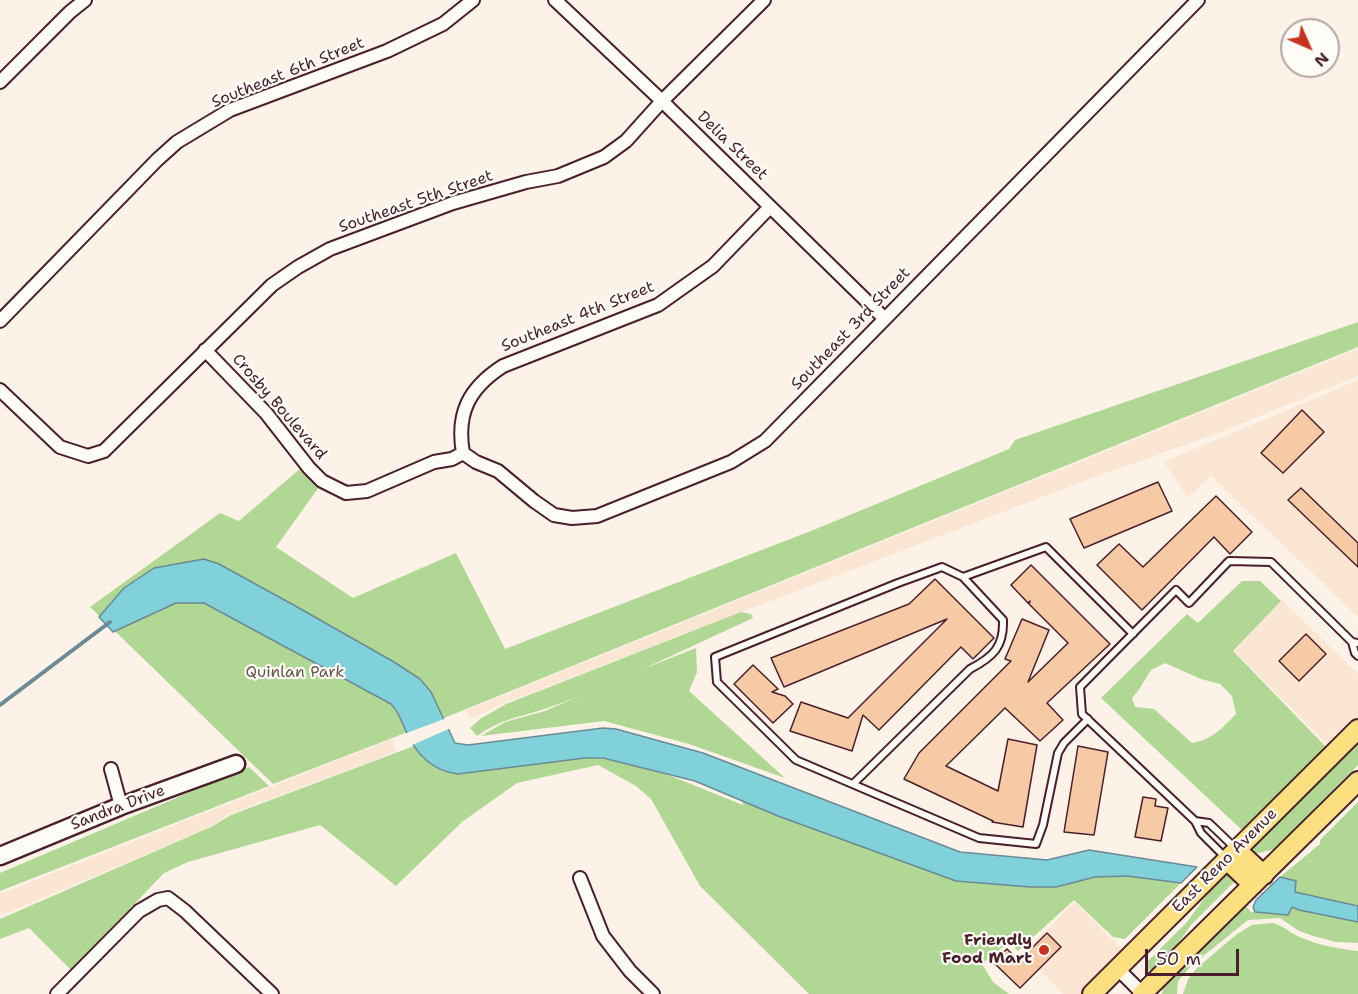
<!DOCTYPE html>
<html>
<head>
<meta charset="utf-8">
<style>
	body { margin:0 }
	#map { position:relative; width:1358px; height:994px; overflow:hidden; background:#fcf2e7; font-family:"Shantell Sans",sans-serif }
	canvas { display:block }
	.north { position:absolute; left:1280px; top:18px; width:60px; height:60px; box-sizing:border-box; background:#fdfcf7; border:2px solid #b5a4a5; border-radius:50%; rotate:135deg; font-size:16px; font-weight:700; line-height:24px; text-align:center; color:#4a1f2b }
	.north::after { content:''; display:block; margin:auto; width:21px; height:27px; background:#c8321e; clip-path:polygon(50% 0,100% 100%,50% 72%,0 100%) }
	.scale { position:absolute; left:1145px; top:949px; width:94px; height:27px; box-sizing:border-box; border:3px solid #4a1f2b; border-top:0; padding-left:8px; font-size:18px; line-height:21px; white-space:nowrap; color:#4a1f2b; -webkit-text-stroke:4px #fdfcf7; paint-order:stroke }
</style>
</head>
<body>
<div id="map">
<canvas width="1358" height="994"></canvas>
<div class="north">N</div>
<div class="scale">50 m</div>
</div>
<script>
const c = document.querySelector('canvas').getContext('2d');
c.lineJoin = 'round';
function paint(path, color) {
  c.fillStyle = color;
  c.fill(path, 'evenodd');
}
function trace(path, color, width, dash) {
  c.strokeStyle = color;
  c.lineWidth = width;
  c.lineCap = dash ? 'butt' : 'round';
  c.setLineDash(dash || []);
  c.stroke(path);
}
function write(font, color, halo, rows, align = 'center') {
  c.font = font + ' "Shantell Sans",sans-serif';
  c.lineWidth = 4.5;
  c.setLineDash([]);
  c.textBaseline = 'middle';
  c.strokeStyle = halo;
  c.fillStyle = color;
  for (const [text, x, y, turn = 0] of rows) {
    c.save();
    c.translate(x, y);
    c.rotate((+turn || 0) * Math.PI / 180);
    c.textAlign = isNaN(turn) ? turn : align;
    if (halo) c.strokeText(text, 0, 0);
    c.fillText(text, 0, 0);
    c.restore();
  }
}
paint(new Path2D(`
	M1358,349v27l-140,57 -142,51 -569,218 -37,17 -3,-9z
	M1358,380v237l-147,-141 -23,22 -24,-36z
	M1282,600l76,74v45l-28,28 -96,-96z
	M392,739l4,13 -166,62 -26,16 -204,86v-22z
	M1074,902l51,50 -42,42h-20l-40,-40z`), '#fae6d3');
paint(new Path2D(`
	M1358,322v25l-914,371 -171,66 -183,-177 130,-94 19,8 63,-54 17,20 -43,60 77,51 103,-45 49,96 311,-120 193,-80 6,-9z
	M1242,581h18l21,20 -48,50 94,97 -84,83 -142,-133 86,-84 11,9zM1165,663l36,16 19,5 12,12 4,18c-15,15 -23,25 -44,29l-38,-34 -19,-2 -3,-9 6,-7 13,-21z
	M741,612l10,2 2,4 -110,51 53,-21 1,24 -8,19 96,87 -96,-34 -85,-23 -123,15 24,-14 40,-11 39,-17c-13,5 -27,11 -40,15 -27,9 -43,10 -67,27l-7,-8 10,-9 26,-15z
	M1358,742v23l-49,50 -16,21 -15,12 -19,5 -8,-1 -1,-3 6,-8z
	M414,746c9,16 25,26 44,28l127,-16c55,0 108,28 158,47l-1,-5 36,16 178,65 100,6 39,-10 32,-1 54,7 -56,56 -12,-2 -39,-37 -56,51 -9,-9 -27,22 11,18 16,12h-200l-109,-108 -49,-87 -15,-13 -38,-21 -81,18 -55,39 -66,64 -76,-61 -132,37 -24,11 -93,97 -42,-42 -29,11v-20l211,-92 20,-12z
	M249,767l20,19 -269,105v-18z
	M1358,802v104l-64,-14 1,-11 -15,-4 40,-33v-4z
	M1227,873l8,6 -1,3 -43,43 -26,37 -15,8 -5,-1v-5l42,-42 24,-33z
	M1245,905l6,7 37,3 3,-9 8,4 59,12v21l-22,-1 -23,-6 -14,-5 -19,-13 -32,2 -56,45 -14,16 -1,13h-15l1,-9z
	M1272,923c11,2 19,11 30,15 17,7 37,11 56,13v43h-175l5,-15 10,-12 39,-33 15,-9z`), '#b0d894');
const water = new Path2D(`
	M204,559l15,5 80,44 95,54 26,17 11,13 24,51 13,2 135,-17 13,1 87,24 257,99 87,8 42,-10 108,17 -16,16 -54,-7 -32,1 -39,10h-26l-74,-6 -178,-65 -83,-35 -92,-23h-18l-127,16c-26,-3 -43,-21 -53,-45 -4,-9 -7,-18 -14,-25l-187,-101h-28l-63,29 -14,-15 25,-29 30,-20z
	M1280,877l16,4 -1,11 63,14v16l-59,-12 -7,-3 -4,8 -33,-3 -2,-5 3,-7z`);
paint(water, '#81d1db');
trace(water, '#6b8a95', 1.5);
paint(new Path2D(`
	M447,718l4,10 -41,18 -6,-12z`), '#fcf2e7');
trace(new Path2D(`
	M0,705l110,-83`), '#6b8a95', 4);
const building = new Path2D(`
	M1302,410l22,22 -41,41 -22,-20z
	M1158,482l14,29 -88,37 -14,-29z
	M1301,488l57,55v24l-70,-67z
	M1216,496l36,36 -22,22 -16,-17 -72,73 -45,-45 22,-21 24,23z
	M1031,565l79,79 -63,59 16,17 -23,21 -35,-33 -59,58 52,25 10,-52 29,6 -14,82 -31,-5 1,-1 -89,-42 15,-26 92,-92 -6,-2 17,-40 27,11 -21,52 40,-39 -39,-39 1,-3 -2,2 -17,-18z
	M935,579l59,59 -21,21 -12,-12 -82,83 -16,-15 -11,36 -62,-20 11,-29 47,16 99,-99 -163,68 -13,-29 138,-54z
	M1306,634l20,20 -27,27 -20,-20z
	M753,665l25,24 -6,3 13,4 8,8 -20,19 -39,-39z
	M1078,746l30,6 -14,83 -30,-3z
	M1143,797l13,2 -1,7 13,2 -7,33 -26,-4z
	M1047,933l14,14 -41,41 -27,-26 14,-13 12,12z`);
paint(building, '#f6caa5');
trace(building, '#4a1f2b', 1.5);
const lane = new Path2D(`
	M963,577l83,-30 87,87
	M1352,642l3,11 3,3
	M853,784l117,-115c23,-12 34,-22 33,-49l-40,-43 -21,-10 -44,16 -183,74 2,25 79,78 183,78 57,6 7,-19 15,-72 6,-10 24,-24
	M1195,821l14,2 26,25
	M1225,857l-24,-24 -6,-12 -113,-107 -2,-27 96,-97 13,13 40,-42 42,1 81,80 6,1`);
const street = new Path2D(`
	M555,0l107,101 222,217
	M0,82l70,-70 15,-12
	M0,321l157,-161 20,-18 53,-32 157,-59 56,-27 30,-24
	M205,350l61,63 43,55 13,13 24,12 21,-2 67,-29 18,-3 11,-6
	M0,390l60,57 28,9 16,-5 168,-166 26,-18 32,-18 123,-46 73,-21 32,-6 46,-19 22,-16 36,-40 102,-101
	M463,453l13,9 22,9 36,30 20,14 18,3 25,-2 134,-54 34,-21 433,-441
	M463,453c-7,-40 6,-65 40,-87l155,-61 55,-39 57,-59
	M111,769l10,37
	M580,878l23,58 27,35 23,23
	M1118,969l25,25
	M57,994l82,-83 19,-11 10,-2 17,13 87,83`);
const secondary = new Path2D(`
	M0,856l121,-50 115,-42`);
const primary = new Path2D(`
	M1237,850l27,25
	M1227,860l26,25
	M1092,994l266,-265
	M1142,994l216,-213`);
trace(lane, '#4a1f2b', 10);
trace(street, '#4a1f2b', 16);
trace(secondary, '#4a1f2b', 21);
trace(primary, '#4a1f2b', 22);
trace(lane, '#fdfcf7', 6);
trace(street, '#fdfcf7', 12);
trace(secondary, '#fdfcf7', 16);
trace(primary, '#fce080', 18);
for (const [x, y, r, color] of [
	[1044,950,6,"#c8321e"]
]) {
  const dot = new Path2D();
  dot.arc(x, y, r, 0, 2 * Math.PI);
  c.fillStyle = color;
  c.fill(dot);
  trace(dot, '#fdfcf7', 2);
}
write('16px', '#4a1f2b', '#fdfcf7', [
	["Southeast 6th Street",288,73,-22],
	["Delia Street",732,146,44],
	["Southeast 5th Street",416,202,-19],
	["Southeast 4th Street",578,317,-22],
	["Southeast 3rd Street",851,329,-46],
	["Crosby Boulevard",279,407,49],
	["Sandra Drive",118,808,-21],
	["East Reno Avenue",1225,861,-45]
]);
write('16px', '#69564a', '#fdfcf7', [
	["Quinlan Park",295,673]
]);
write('bold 16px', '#4a1f2b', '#fdfcf7', [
	["Friendly",1032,941],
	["Food Mart",1032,959]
], 'right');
</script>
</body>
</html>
